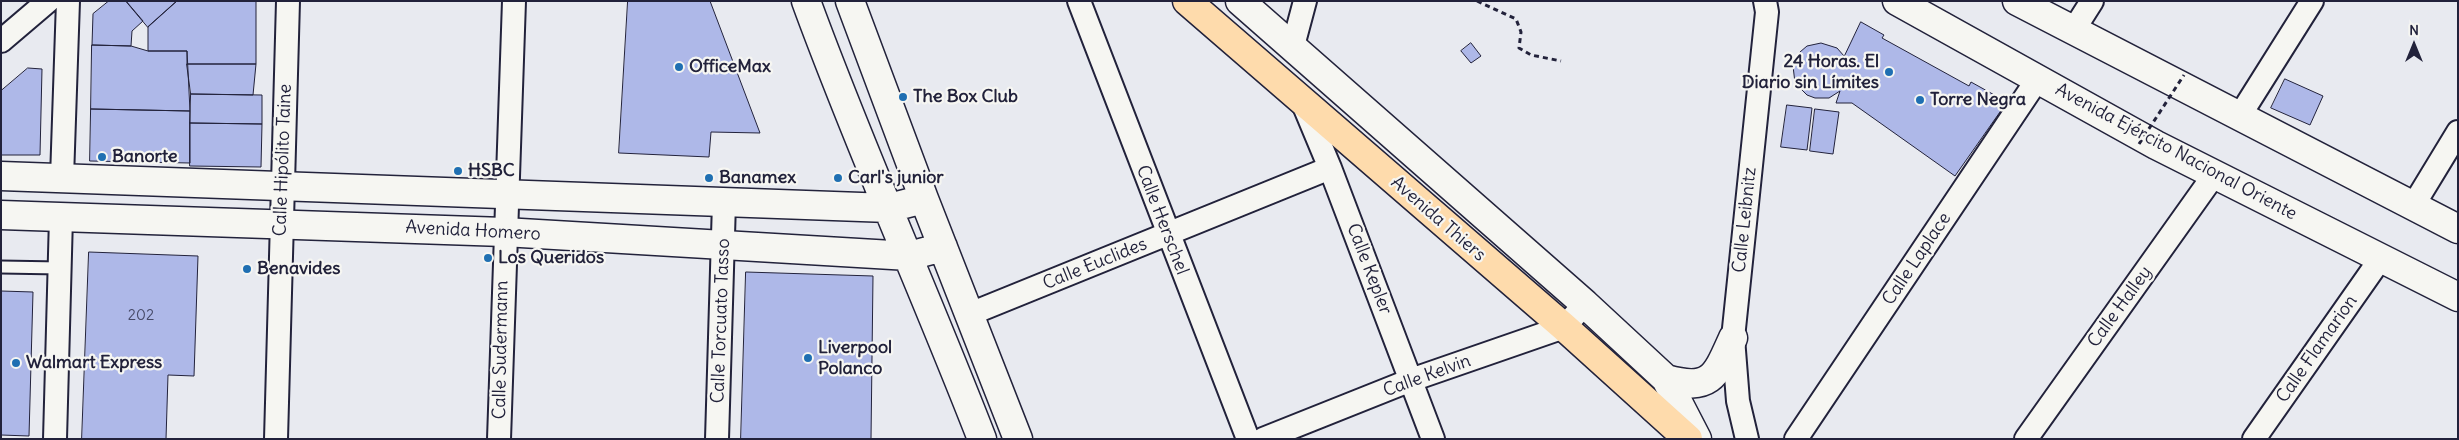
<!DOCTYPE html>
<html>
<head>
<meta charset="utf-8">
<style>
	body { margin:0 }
	#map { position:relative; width:2459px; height:440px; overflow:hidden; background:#e8eaf0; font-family:Delius,sans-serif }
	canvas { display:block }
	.frame { position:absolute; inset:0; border:2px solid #22223b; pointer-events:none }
	.north { position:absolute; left:2389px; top:20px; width:50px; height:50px; -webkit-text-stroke:4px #f6f6f2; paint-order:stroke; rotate:0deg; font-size:14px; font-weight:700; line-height:20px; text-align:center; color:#22223b }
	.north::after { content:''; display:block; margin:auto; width:18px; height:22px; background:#22223b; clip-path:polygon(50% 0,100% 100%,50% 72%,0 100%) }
</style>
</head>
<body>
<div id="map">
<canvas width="2459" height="440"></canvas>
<div class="frame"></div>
<div class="north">N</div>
</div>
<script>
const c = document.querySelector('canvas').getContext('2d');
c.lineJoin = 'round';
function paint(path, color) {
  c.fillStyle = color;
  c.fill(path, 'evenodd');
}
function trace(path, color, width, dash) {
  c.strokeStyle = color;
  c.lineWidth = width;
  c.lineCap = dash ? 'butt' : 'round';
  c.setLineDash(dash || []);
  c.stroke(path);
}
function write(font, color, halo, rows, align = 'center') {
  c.font = font + ' Delius,sans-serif';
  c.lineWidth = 4.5;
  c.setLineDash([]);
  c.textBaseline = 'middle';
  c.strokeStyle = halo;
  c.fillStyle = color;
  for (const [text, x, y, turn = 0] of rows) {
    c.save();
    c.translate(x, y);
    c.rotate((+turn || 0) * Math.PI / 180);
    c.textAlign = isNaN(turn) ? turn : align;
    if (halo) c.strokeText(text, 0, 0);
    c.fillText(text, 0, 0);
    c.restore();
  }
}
const building = new Path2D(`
	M109,1h17l17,20 -11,10 -1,15 -39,-1 1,-31z
	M126,1h51l-29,26z
	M177,1h79v63h-69v-13h-39v-24z
	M628,1h82l50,132 -49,-1 -2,25 -90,-4z
	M1861,22l23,13 -2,3 87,48 2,-4 36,20 -52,74 -103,-73h-16l4,-12 -11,7h-14l-8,-3 -12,-12 -2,-17 7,-14 7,-6 14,-3 16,5 7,8z
	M1471,43l10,13 -10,7 -10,-12z
	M92,45l39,1 17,5h39l3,60 -99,-2z
	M187,64h69l-3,31 -62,-1z
	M28,68l14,1 -2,86h-39v-64z
	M2285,79l38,17 -13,29 -39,-17z
	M191,94l71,1v29l-72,-1z
	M1787,105l25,3 -5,42 -26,-3z
	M91,109l99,2v52l-100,-2z
	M1815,109l24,3 -6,42 -23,-3z
	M190,123l72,1 -1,43 -71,-1z
	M89,252l109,4 -4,120 -26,-1 -2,64h-84z
	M746,272l127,4 -2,163h-130z
	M1,291l32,1 -4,144 -28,-1z`);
paint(building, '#aeb8e8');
trace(building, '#22223b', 1);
const lane = new Path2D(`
	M1,267l59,1`);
const street = new Path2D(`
	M1079,1l169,438
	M2073,31l19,-30
	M1,41l47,-40
	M1293,46l12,-45
	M1302,101l28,67 103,271
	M2239,117l73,-116
	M62,178l6,-177
	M2413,206l45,-74
	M970,314l360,-146
	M55,439l6,-222
	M276,439l12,-438
	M499,439l15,-438
	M717,439l7,-237
	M1263,439l148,-59 153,-53 21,-23
	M1747,439l-9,-38 -5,-63 34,-326 -2,-11
	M1796,439l241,-359
	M2026,439l188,-264
	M2254,439l127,-181`);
const secondary = new Path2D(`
	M806,1c54,148 119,291 176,438
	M850,1l74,198 94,240
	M1240,1l345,303 81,75 31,60
	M1897,1l259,144 302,152
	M2017,1l441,228
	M1,176l888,32 35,-9
	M1,215l503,17 405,24 34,-9
	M1666,379c45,13 50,-3 67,-41`);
const primary = new Path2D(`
	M1187,1l377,326 124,112`);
trace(lane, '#22223b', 15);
trace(street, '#22223b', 26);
trace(secondary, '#22223b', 31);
trace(primary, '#22223b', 31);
trace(new Path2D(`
	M1477,1l39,18 5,13 -2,16 12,7 30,6`), '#22223b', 3, [5, 4]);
trace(lane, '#f6f6f2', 11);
trace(street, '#f6f6f2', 22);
trace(secondary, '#f6f6f2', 28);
trace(primary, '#fedbac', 28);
trace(new Path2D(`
	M2139,144l45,-69`), '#22223b', 3, [5, 4]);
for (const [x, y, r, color] of [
	[679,67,5,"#1f6fb2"],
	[1889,72,5,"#1f6fb2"],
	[903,97,5,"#1f6fb2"],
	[1920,100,5,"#1f6fb2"],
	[102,157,5,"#1f6fb2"],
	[458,171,5,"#1f6fb2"],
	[709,178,5,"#1f6fb2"],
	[838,178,5,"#1f6fb2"],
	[488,258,5,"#1f6fb2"],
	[247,269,5,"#1f6fb2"],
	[808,358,5,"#1f6fb2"],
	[16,363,5,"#1f6fb2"]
]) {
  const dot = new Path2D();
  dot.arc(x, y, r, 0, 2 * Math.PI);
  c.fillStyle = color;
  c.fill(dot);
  trace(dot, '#f6f6f2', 2);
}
write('15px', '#454866', null, [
	["202",141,316]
]);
write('bold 18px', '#22223b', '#f6f6f2', [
	["24 Horas. El",1879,62,"right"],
	["Diario sin Límites",1879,83,"right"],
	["OfficeMax",689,67],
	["The Box Club",913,97],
	["Torre Negra",1930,100],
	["Banorte",112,157],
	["HSBC",468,171],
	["Banamex",719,178],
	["Carl's junior",848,178],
	["Los Queridos",498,258],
	["Benavides",257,269],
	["Liverpool",818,348],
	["Polanco",818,369],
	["Walmart Express",26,363]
], 'left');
write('18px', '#22223b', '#f6f6f2', [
	["Avenida Ejército Nacional Oriente",2176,152,28],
	["Calle Hipólito Taine",283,160,-88],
	["Avenida Thiers",1438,219,41],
	["Calle Herschel",1162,220,69],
	["Calle Leibnitz",1745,220,-84],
	["Avenida Homero",473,231,3],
	["Calle Laplace",1917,259,-56],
	["Calle Euclides",1095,264,-22],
	["Calle Kepler",1369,269,69],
	["Calle Halley",2120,307,-54],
	["Calle Torcuato Tasso",721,321,-88],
	["Calle Flamarion",2317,349,-55],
	["Calle Sudermann",501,350,-89],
	["Calle Kelvin",1427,376,-20]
]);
</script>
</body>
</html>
